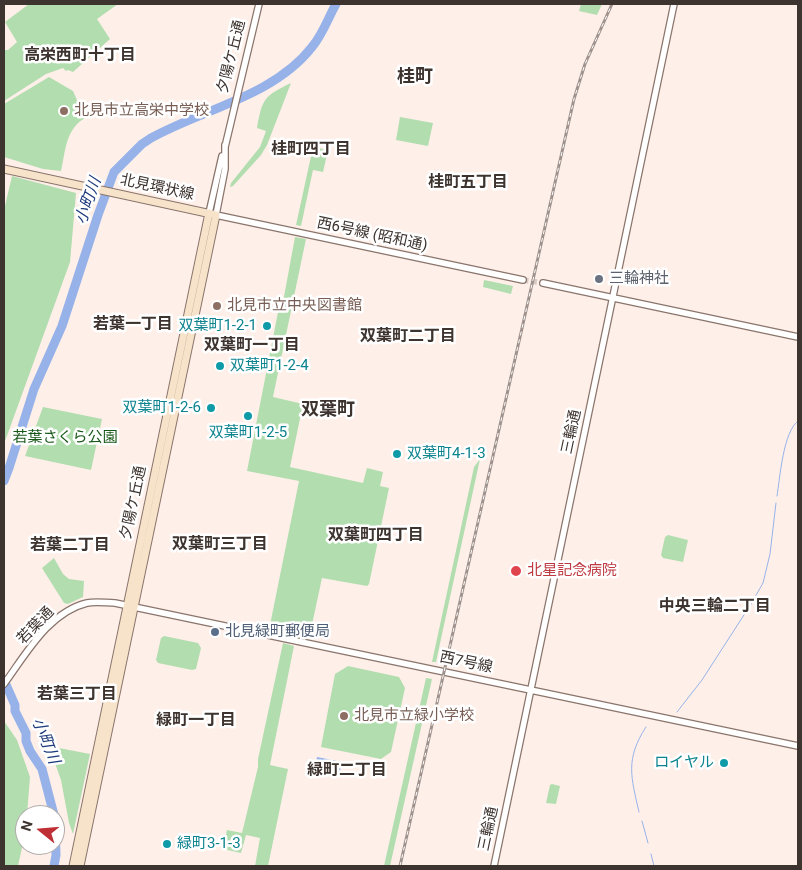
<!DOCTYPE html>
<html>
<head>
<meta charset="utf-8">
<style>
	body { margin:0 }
	#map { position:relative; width:802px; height:870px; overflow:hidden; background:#feefe9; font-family:Roboto,sans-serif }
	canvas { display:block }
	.frame { position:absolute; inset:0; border:5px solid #3d332f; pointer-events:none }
	.north { position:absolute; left:15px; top:805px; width:50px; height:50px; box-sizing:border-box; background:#fff; border:1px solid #b1adac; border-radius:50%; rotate:287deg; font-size:14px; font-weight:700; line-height:20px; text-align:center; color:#3d332f }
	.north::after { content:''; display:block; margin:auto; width:18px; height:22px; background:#bf3036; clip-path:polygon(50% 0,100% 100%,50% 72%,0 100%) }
</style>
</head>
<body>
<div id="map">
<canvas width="802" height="870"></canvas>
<div class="frame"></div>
<div class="north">N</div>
</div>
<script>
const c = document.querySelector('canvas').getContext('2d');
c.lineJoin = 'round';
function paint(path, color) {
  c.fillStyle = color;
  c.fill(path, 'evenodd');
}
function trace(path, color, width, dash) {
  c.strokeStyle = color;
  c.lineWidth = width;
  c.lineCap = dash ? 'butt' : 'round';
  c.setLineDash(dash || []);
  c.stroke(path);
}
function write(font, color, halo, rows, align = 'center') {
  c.font = font + ' Roboto,"Noto Sans JP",sans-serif';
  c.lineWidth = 5;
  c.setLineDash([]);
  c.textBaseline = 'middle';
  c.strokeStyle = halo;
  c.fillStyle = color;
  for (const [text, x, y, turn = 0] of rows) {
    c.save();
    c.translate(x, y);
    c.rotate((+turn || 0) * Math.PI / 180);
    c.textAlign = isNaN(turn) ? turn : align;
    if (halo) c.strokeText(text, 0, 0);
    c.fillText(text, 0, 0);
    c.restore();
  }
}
paint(new Path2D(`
	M29,4h89l-21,15 13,20 -37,33 -5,-2 -2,1 -3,-3 -17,6 -42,27v-51h4l9,-8 -12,-20z
	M581,4h21l-5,11 -18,-4z
	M49,77l24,14 12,27c-20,12 -19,32 -24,53l-18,-2 -39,-12v-53z
	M291,83l-24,62 -6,10 -28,31 -3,1 1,-4 29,-36 6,-16 -9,-3c5,-29 7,-32 34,-45z
	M400,117l33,6 -5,23 -32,-6z
	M313,147l15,3 -5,22 -10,-2 -12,56 -5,-1z
	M12,176l64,17 -6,69 -66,182v-234z
	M295,237l11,2 -33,158 30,7 -13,63 73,16 4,-15 16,4 -3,14 9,2 -20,96 -2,2 -45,-8 -12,56 -5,2 -33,-7 -2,-4 29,-144 -52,-10 32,-164 4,-5z
	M484,280l29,6 -2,8 -28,-7z
	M43,407l59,12 -11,51 -66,-14z
	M480,459l-44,203h-4l42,-195z
	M668,535l20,5 -5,22 -20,-4 -2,-3 4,-18z
	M54,558l9,16 6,5 15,2 -1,16 -15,7 -4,-1 -22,-35z
	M164,636l34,7 3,5 -5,21 -4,1 -34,-7 -2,-3 5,-22z
	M283,643l11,3 -24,119 18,4 -20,97h-13l5,-28 -14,-3 -5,18 -18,-4 4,-19 15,3 16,-66v-8z
	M348,666l51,11 6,11 -14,64 -10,7 -60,-12 14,-73z
	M426,678l6,1 -42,187h-6z
	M4,721l13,19 13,37 -3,38h-2v19l-7,32h-14z
	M59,748l31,6 -17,80 -4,-11 -8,-43 -6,-17z
	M552,784l8,2 -4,18 -10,-1 4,-18z`), '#b2ddaf');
paint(new Path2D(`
	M317,757l25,5 -3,13 -24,-5z`), '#96b2e9');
trace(new Path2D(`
	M777,496c3,-18 6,-64 21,-75
	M677,712l25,-32 49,-76 12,-21 7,-29 6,-51
	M639,812c-8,-35 -14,-53 7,-85
	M642,821l6,22
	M651,854l3,12`), '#96b2e9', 1);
trace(new Path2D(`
	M4,481l5,-13 25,-79 28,-63 36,-111 16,-43 28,-28 9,-6c52,-29 123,-42 161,-91 11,-13 16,-29 24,-43
	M4,680l11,25v6l11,22v8l4,10 12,18 12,46
	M54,866l2,-11 -1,-29`), '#96b2e9', 9);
trace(new Path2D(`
	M523,280l20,3`), '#d7c9c4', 5.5, [5.5, 3]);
const tertiary = new Path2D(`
	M225,145v24l-9,46 307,65
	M225,147l34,-143
	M209,213l13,-57
	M543,283l255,54
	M4,684c22,-30 45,-72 83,-81 9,-2 19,0 28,0l683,143
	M494,866l180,-862`);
const secondary = new Path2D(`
	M4,169l212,46 -136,651
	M73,866l136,-653`);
trace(tertiary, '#8a756c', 8);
trace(secondary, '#8a756c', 9);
trace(tertiary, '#fff', 5.5);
trace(secondary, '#f7e3ca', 7);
const rail = new Path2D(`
	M400,866l174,-767 11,-35 27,-60`);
trace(rail, '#9f928d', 3);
trace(rail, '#fff', 1, [4]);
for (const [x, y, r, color] of [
	[64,111,5,"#8d6e63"],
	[599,279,5,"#6b7280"],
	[217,306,5,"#8d6e63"],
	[267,326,5,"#0f9aa8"],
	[220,366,5,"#0f9aa8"],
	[211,408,5,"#0f9aa8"],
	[248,416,5,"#0f9aa8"],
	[397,454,5,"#0f9aa8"],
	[516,571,6,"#e0444e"],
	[215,632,5,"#5c6f8a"],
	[344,716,5,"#8d6e63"],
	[724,763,5,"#0f9aa8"],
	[167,844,5,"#0f9aa8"]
]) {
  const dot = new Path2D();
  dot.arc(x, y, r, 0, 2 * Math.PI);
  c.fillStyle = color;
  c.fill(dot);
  trace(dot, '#fff', 2);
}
write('15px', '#3d332f', '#fff', [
	["夕陽ケ丘通",232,57,-76],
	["北見環状線",157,188,12],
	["西6号線 (昭和通)",372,235,12],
	["三輪通",572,432,-78],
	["夕陽ケ丘通",134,503,-78],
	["若葉通",36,626,-46],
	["西7号線",466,663,12],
	["三輪通",489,829,-78]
]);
write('15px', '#785e54', '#fff', [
	["北見市立高栄中学校",74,111],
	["北見市立中央図書館",227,306],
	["北見市立緑小学校",354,716]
], 'left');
write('15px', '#5b616d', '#fff', [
	["三輪神社",609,279]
], 'left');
write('15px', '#0d838f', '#fff', [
	["双葉町1-2-1",257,326],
	["双葉町1-2-4",230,366,"left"],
	["双葉町1-2-6",201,408],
	["双葉町1-2-5",248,433,"center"],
	["双葉町4-1-3",407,454,"left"],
	["ロイヤル",714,763],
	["緑町3-1-3",177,844,"left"]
], 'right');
write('15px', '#175717', '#fff', [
	["若葉さくら公園",65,438]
]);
write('15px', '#be3a42', '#fff', [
	["北星記念病院",527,571]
], 'left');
write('15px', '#4e5e75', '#fff', [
	["北見緑町郵便局",225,632]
], 'left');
write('bold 16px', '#3d332f', '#fff', [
	["高栄西町十丁目",80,56],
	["桂町四丁目",311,150],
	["桂町五丁目",468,183],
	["若葉一丁目",133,325],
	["双葉町二丁目",408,337],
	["双葉町一丁目",252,346],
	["双葉町四丁目",376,536],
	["双葉町三丁目",220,545],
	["若葉二丁目",70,546],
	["中央三輪二丁目",715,607],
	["若葉三丁目",77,695],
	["緑町一丁目",196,721],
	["緑町二丁目",347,771]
]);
write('italic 16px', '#1e3b7c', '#fff', [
	["小町川",89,201,-71],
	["小町川",45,741,68]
]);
write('bold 18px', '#3d332f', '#fff', [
	["桂町",415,77],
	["双葉町",328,410]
]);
</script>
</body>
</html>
